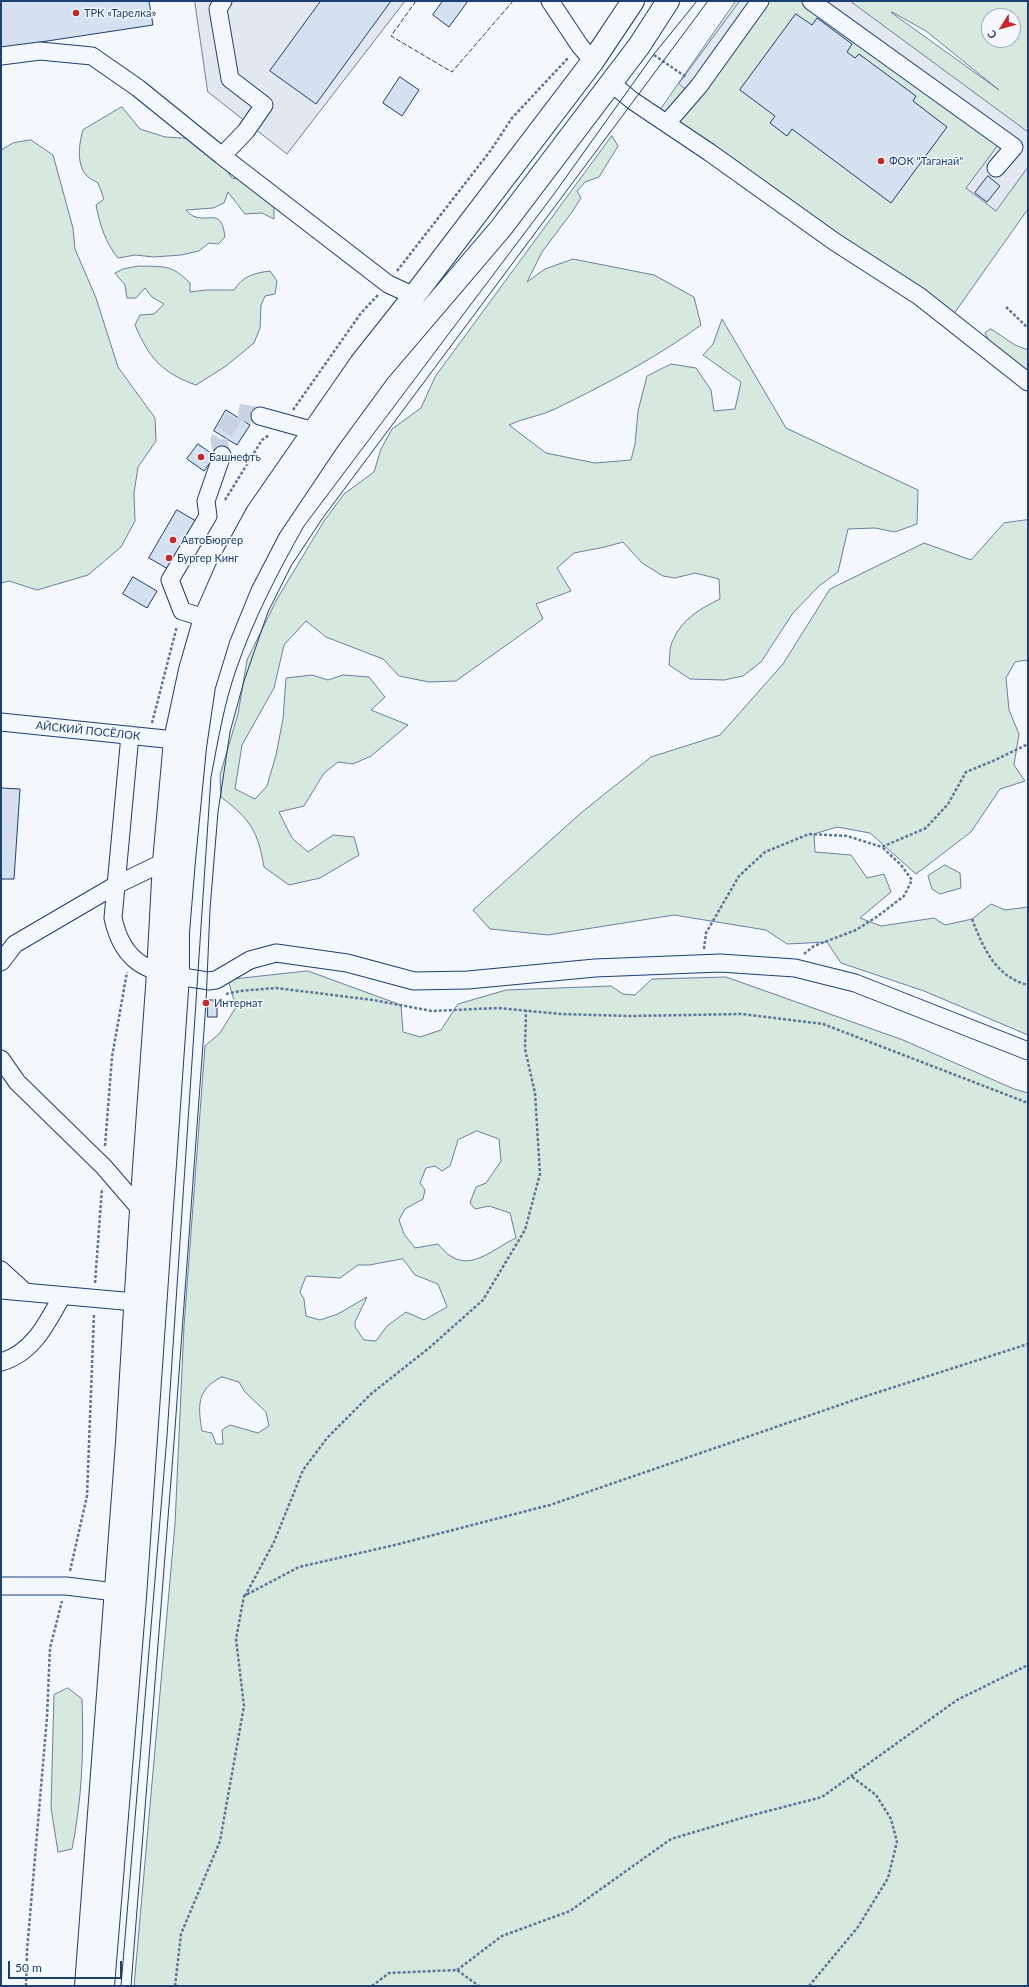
<!DOCTYPE html>
<html>
<head>
<meta charset="utf-8">
<style>
	body { margin:0 }
	#map { position:relative; width:1029px; height:1987px; overflow:hidden; background:#f4f7fb; font-family:Lato,sans-serif }
	canvas { display:block }
	.frame { position:absolute; inset:0; border:2px solid #1d3f73; pointer-events:none }
	.north { position:absolute; left:981px; top:8px; width:40px; height:40px; box-sizing:border-box; background:#f4f7fb; border:1px solid #9eadc5; border-radius:50%; rotate:233deg; font-size:11px; font-weight:700; line-height:16px; text-align:center; color:#1d3f73 }
	.north::after { content:''; display:block; margin:auto; width:14px; height:18px; background:#c62828; clip-path:polygon(50% 0,100% 100%,50% 72%,0 100%) }
	.scale { position:absolute; left:8px; top:1961px; width:114px; height:18px; box-sizing:border-box; border:2px solid #1d3f73; border-top:0; padding-left:5px; font-size:12px; line-height:14px; white-space:nowrap; color:#1d3f73; -webkit-text-stroke:3px #f4f7fb; paint-order:stroke }
</style>
</head>
<body>
<div id="map">
<canvas width="1029" height="1987"></canvas>
<div class="frame"></div>
<div class="north">С</div>
<div class="scale">50 m</div>
</div>
<script>
const c = document.querySelector('canvas').getContext('2d');
c.lineJoin = 'round';
function paint(path, color) {
  c.fillStyle = color;
  c.fill(path, 'evenodd');
}
function trace(path, color, width, dash) {
  c.strokeStyle = color;
  c.lineWidth = width;
  c.lineCap = dash ? 'butt' : 'round';
  c.setLineDash(dash || []);
  c.stroke(path);
}
function write(font, color, halo, rows, align = 'center') {
  c.font = font + ' Lato,sans-serif';
  c.lineWidth = 3;
  c.setLineDash([]);
  c.textBaseline = 'middle';
  c.strokeStyle = halo;
  c.fillStyle = color;
  for (const [text, x, y, turn = 0] of rows) {
    c.save();
    c.translate(x, y);
    c.rotate((+turn || 0) * Math.PI / 180);
    c.textAlign = isNaN(turn) ? turn : align;
    if (halo) c.strokeText(text, 0, 0);
    c.fillText(text, 0, 0);
    c.restore();
  }
}
const green = new Path2D(`
	M736,1h292v208l-75,106 -292,-206zM892,12l34,19 73,59 -107,-77zM989,16h24v24h-24z
	M122,107l18,22 25,8 36,2 19,22 12,17 11,2 31,25v14l-12,-6 -17,1 -17,-22 -4,11 -11,5 -27,2c2,2 5,5 7,6 18,7 28,-9 32,21l-7,7 -9,-1 -10,8 -18,4 -27,2 -19,-2 -17,3c-13,-16 -18,-33 -22,-53l8,-6 -6,-16c-3,-2 -8,-4 -11,-7 -11,-11 -8,-33 -4,-46z
	M612,136l6,10 -19,31 -14,5 -8,9 4,7 -9,14 -30,40 -15,30 18,-13 28,-10 81,16 40,22 7,28c-45,33 -95,59 -146,84 -14,7 -32,9 -46,16l37,28 49,10 36,-3 4,-16 3,-33 9,-35 24,-12 25,4 15,22 3,21 21,-2 6,-27 -38,-27 10,-11 9,-25 64,109 132,62 -1,34 -22,8 -20,-4 -27,1 -10,43 -19,14 -26,27 -32,49 -18,14 -19,4 -34,-1 -21,-14c1,-8 0,-18 4,-25 9,-21 28,-32 47,-41l-1,-20 -24,-6 -20,5 -12,-2 -21,-13 -19,-21 -18,5 -31,6 -17,15 14,23 -35,13 7,15 -87,62 -27,1 -30,-6 -16,-17 -57,-22 -20,-16 -22,24 -10,43 -32,57 -7,44 20,10 12,-13 9,-31 7,-36 3,-41 26,-3 16,5 15,-5 26,2 16,20 -14,13 37,15 -37,31 -18,8 -15,-2 -14,11 -20,33 -25,6 13,26 16,14 25,-17 21,2 5,18 -39,23 -31,7 -25,-18c-6,-36 -14,-48 -43,-70l-1,-22 18,-61 9,-54 30,-61 47,-78 20,-27 30,-22 7,-23 11,-20 29,-21 14,-31z
	M31,140l22,15 20,73 2,21 21,49 22,69 37,51 1,23 -18,26 -4,26 1,28 -14,26 -33,28 -51,15 -28,-9 -8,2v-433l12,-7z
	M139,266c26,1 32,-2 51,17v9l16,-2h28c9,-14 20,-17 36,-19l7,10 -2,13 -10,2 -4,9 -1,23 -6,15 -28,23 -30,19c-34,-12 -47,-27 -61,-60l5,-10 14,-1 10,-10 -12,-7 -7,-9 -9,10h-9l-2,-13 -10,-12 8,-4z
	M991,329l24,16 13,5v23l-38,-30 -5,-10z
	M1028,520v143l-2,-3 -11,2 -9,16 3,32 10,24 -5,31 11,16 -25,8 -29,43 -55,42 -46,-41 -33,-6 -23,7 1,18 36,3 16,23 17,-4 7,18 -31,26 21,8 53,-8 11,7 27,-6 19,-15 14,6 23,-3v128l-104,-44 -83,-28 -14,-21 -40,2 -21,-14 -92,-15 -126,20 -58,-6 -17,-19 109,-98 69,-55 69,-22 63,-71 47,-75 94,-46 47,17 33,-37z
	M945,865l15,8 1,15 -21,6 -8,-5 -4,-13z
	M308,971l93,34 2,27 17,5 21,-7 17,-26 48,-14 105,-4 12,8 12,1 17,-16 74,-2 177,63 111,49 14,4v893h-894l41,-462 9,-198 21,-280 15,-13 16,-26 -8,-27zM477,1131l22,8 2,22 -15,22 -10,4 -6,16 5,6 14,-3 21,7 6,25c-19,8 -42,32 -64,19 -6,-3 -10,-9 -14,-13l-23,4 -11,-14 -5,-14 6,-11 18,-10 2,-9 -5,-7 6,-15 9,-2 7,5 8,-5 8,-26zM403,1259l12,16 23,9 9,23 -23,13 -18,-8 -19,14 -11,15 -12,-1 -9,-13v-5l12,-25 -29,17 -18,6 -14,-4 -2,-17 -4,-7 6,-16 34,2 18,-13h11zM222,1377l17,5 6,10 21,20 3,14 -11,7 -28,-8 -8,5 1,14h-7l-4,-11 -10,-2c-4,-24 -6,-42 20,-54z
	M68,1688l14,11c2,51 0,100 -10,150l-14,3 -7,-44 3,-113z`);
paint(green, '#d7e8df');
trace(green, '#687fa3', 1);
const parking = new Path2D(`
	M195,1h210l-118,153 -79,-62z
	M740,1h16l-67,91 -10,-8z
	M803,1h47l178,131v35l-32,44 -30,-23 32,-43z`);
paint(parking, '#e3e8f0');
trace(parking, '#687fa3', 1);
const building = new Path2D(`
	M1,1h148l4,24 -152,23z
	M321,1h70l-75,103 -46,-33z
	M443,1h25l-19,26 -16,-12z
	M796,14l16,11 5,-7 35,26 -5,8 8,6 4,-4 57,42 -3,5 34,26 -56,76 -99,-74 -5,7 -17,-13 5,-7 -35,-26z
	M400,77l19,13 -17,26 -19,-13z
	M988,176l12,10 -13,16 -12,-9z
	M226,410l24,15 -13,20 -23,-14z
	M198,444l17,12 -11,15 -17,-12z
	M177,510l19,11 -28,48 -19,-11z
	M133,577l24,14 -10,17 -24,-14z
	M1,788l19,1 -6,90h-13z
	M208,1000h9v17h-9z`);
paint(building, '#d5e0f0');
trace(building, '#1d3f73', 1);
trace(new Path2D(`
	M222,455l-3,-15 18,-28 23,4`), '#c9d2e0', 17, [17, 8]);
const minor = new Path2D(`
	M223,1l-5,8 12,70 34,26 -18,26 -24,25 166,128 26,12
	M550,1l30,45 13,15
	M811,1l203,146 -18,21
	M1,56l39,-5 52,5 46,32 84,68
	M611,83l22,18 76,51 126,90 84,54 109,86
	M667,123l32,-37 61,-85
	M260,416l54,15
	M205,618l-23,-7 -12,-31 38,-64 -2,-15 16,-46
	M1,722l174,18
	M130,735l-17,183c12,56 48,55 95,63l8,-1 34,-20 26,-7 71,10 67,18 54,-1 127,-12 125,-5 75,5 60,15 173,68
	M1,962l14,-18 101,-59 48,-23
	M1,1059l16,23 87,85 37,43
	M1,1270l23,21
	M1,1290l134,12
	M1,1362c32,-9 46,-39 61,-66
	M1,1586h65l49,6`);
const major = new Path2D(`
	M86,1986l41,-543 14,-233 17,-237 6,-111 11,-122 15,-70 15,-52 21,-48 31,-57 104,-150 53,-67 179,-235 40,-60
	M103,1986l32,-389 43,-621v-44l6,-72 11,-113 9,-61 15,-49 22,-54 29,-56 57,-85 52,-71 122,-143 138,-182 29,-45`);
trace(minor, '#1d3f73', 19);
trace(major, '#1d3f73', 24);
trace(new Path2D(`
	M654,55l32,22
	M397,271l94,-121 21,-32 57,-61
	M1006,307l22,21
	M293,410l68,-97 17,-18
	M225,500l37,-60 7,-5
	M152,723l25,-97
	M972,919c11,29 24,58 56,66
	M704,949l2,-16 33,-57 26,-24 44,-18 38,2 35,11 44,-19 22,-24 18,-32 27,-11 35,-17
	M804,954l10,-8 42,-16 22,-14 26,-20 8,-16 -11,-15 -19,-18
	M226,994l14,-3 36,-3 97,12 59,11 66,-3 63,6 69,2 112,-2 81,10 205,79
	M105,1146l7,-89 15,-85
	M95,1283l7,-95
	M70,1571l17,-75 7,-182
	M245,1596l29,-54 29,-72 24,-32 44,-44 58,-46 54,-48 42,-70 15,-56 -5,-81 -10,-44 1,-39
	M457,1970l45,-34 68,-25 101,-72 74,-22 77,-20 135,-97 71,-35
	M26,1986l1,-35 20,-234 3,-69 12,-47
	M175,1986l6,-52 39,-93 24,-135 -8,-67 8,-43 55,-29 100,-23 151,-39 307,-106 171,-55
	M372,1986l17,-13 68,-3 22,16
	M809,1986l49,-59 30,-49 9,-36 -6,-23 -15,-24 -25,-19`), '#5e769c', 2.5, [3, 2]);
trace(minor, '#f4f7fb', 17);
trace(major, '#f4f7fb', 22);
trace(new Path2D(`
	M121,1986l46,-550 44,-659c7,-36 13,-73 25,-107 17,-50 42,-98 68,-144l250,-332 100,-140 43,-53
	M131,1986l43,-544 32,-439 4,-94 8,-97 12,-80 14,-51 24,-69 23,-46 31,-47 386,-518`), '#1d3f73', 1);
trace(new Path2D(`
	M416,1l-25,35 61,36 61,-71
	M1028,297v3`), '#1d3f73', 1, [5, 2]);
for (const [x, y, r, color] of [
	[76,13,4,"#c62828"],
	[881,161,4,"#c62828"],
	[201,457,4,"#c62828"],
	[173,540,4,"#c62828"],
	[169,558,4,"#c62828"],
	[206,1003,4,"#c62828"]
]) {
  const dot = new Path2D();
  dot.arc(x, y, r, 0, 2 * Math.PI);
  c.fillStyle = color;
  c.fill(dot);
  trace(dot, '#f4f7fb', 1.5);
}
write('11px', '#1d3f73', '#f4f7fb', [
	["ТРК «Тарелка»",84,13],
	["ФОК \"Таганай\"",889,161],
	["Башнефть",209,457],
	["АвтоБюргер",181,540],
	["Бургер Кинг",177,558],
	["Интернат",214,1003]
], 'left');
write('11px', '#1d3f73', '#f4f7fb', [
	["АЙСКИЙ ПОСЁЛОК",88,731,6]
]);
</script>
</body>
</html>
